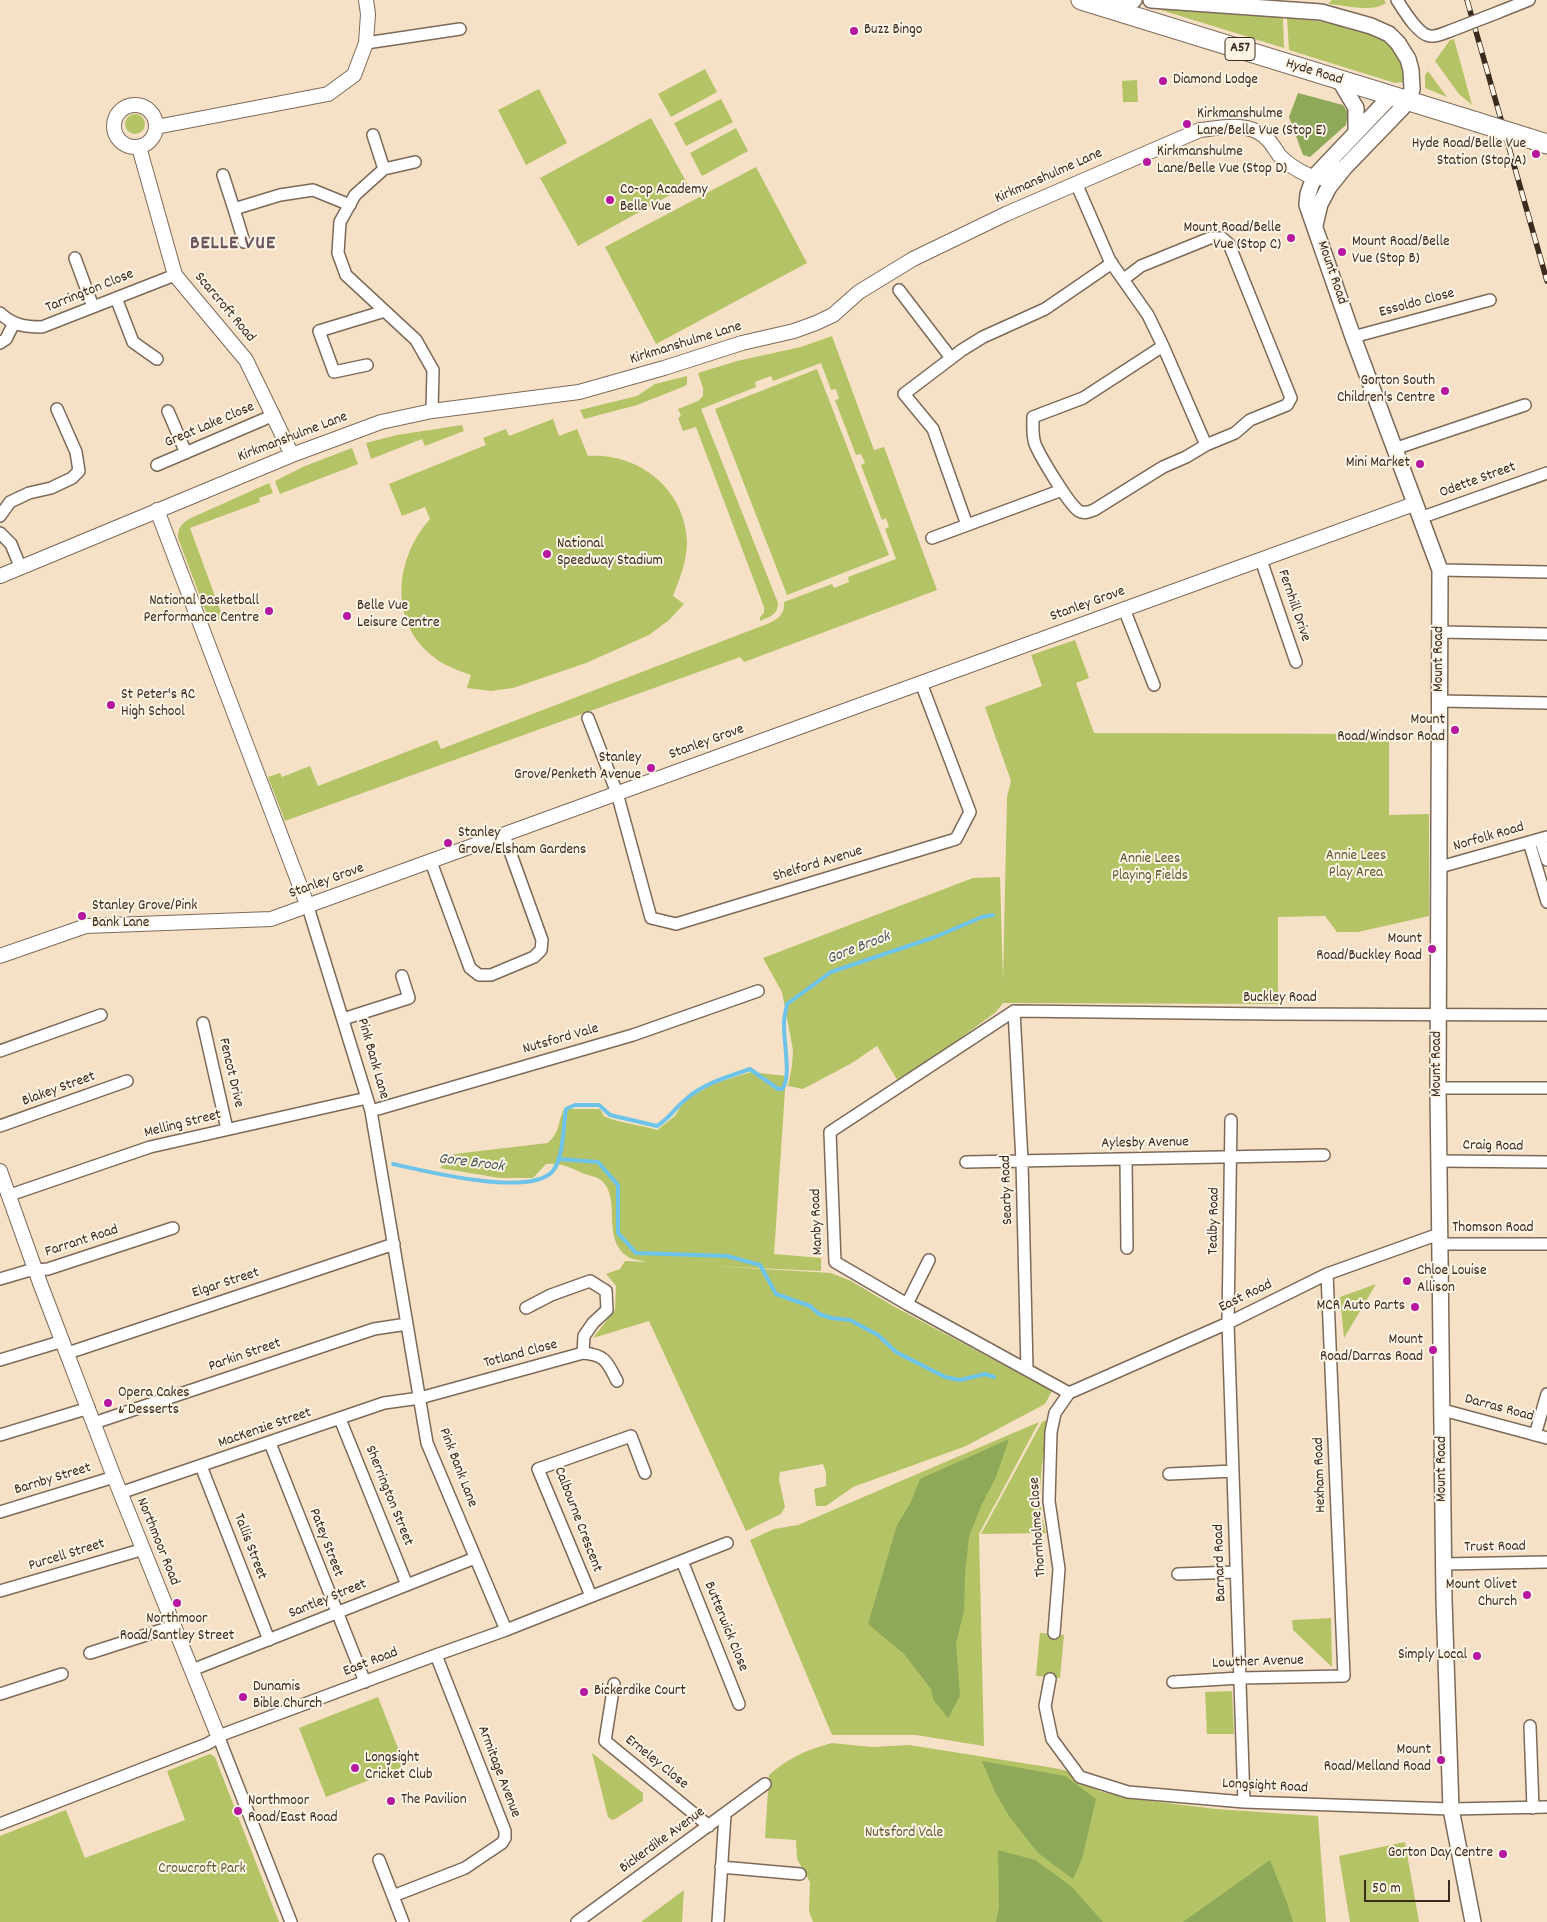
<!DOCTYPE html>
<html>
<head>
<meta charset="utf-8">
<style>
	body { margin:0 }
	#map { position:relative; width:1547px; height:1922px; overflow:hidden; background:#f6e1c7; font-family:Dekko,sans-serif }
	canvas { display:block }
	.scale { position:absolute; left:1364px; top:1880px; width:86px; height:22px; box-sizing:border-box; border:2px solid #3b2a1e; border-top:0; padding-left:6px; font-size:15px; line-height:18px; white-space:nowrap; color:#3b2a1e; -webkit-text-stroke:4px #fcf5e5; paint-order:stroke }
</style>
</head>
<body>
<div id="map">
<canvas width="1547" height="1922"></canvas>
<div class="scale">50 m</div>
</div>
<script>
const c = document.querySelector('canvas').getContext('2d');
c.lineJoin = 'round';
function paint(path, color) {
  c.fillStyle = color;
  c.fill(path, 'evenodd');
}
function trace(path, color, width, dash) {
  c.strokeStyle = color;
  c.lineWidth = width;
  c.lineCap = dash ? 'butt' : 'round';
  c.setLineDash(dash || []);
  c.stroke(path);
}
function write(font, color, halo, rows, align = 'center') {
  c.font = font + ' Dekko,sans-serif';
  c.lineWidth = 4;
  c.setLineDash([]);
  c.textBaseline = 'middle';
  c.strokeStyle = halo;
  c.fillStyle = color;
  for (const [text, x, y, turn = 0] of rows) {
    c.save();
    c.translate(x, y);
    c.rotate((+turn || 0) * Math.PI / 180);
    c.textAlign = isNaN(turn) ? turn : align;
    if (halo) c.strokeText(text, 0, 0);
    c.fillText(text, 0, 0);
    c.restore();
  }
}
paint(new Path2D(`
	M1332,0h52l2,3c-15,10 -41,2 -58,1z
	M1161,8l122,9 1,31 -123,-38z
	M1287,18c28,2 89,8 106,32 7,9 11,21 12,32l-10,1 -106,-33z
	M1454,39l18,66 -13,-11 -24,-33 15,-21z
	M705,69l12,23 -46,25 -13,-23z
	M1428,71l19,26 -22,-9v-13z
	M1137,80l1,22h-15l-1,-21z
	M539,89l28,54 -41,22 -28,-55z
	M721,99l12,23 -47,24 -12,-23z
	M125 124a10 10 0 1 1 20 0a10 10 0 1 1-20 0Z
	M651,118l37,67 -110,61 -38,-68z
	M736,128l12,23 -46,25 -12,-23z
	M756,167l51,96 -151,81 -51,-97z
	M832,336l42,114 10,-3 53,143 -193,72 -4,-5 -455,164 -17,-44 12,-4 2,4 28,-11 8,20 119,-46 4,9 326,-125c10,-4 18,-9 17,-22l48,-18 2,4 15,-6 -1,-5 48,-18 -11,-30 4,-2 -3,-9 -4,2 -21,-55 4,-2 -4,-9 -5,1 -21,-55 4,-1 -3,-10 -5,1 -10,-27 -48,18 -2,-5 -16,6 1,5 -55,22 77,194c0,12 -9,14 -18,18v-4l4,-4v-6l-68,-180 -13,4 -5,-13 3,-2 -3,-7 20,-8 5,-5v-8l-5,-15 39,-12 64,-14z
	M817,369l72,186 -102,40 -72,-186z
	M687,376v8l-2,2 -48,19 -53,14 -4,-9 57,-14 18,-12z
	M553,419l6,17 18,-7 11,27c50,-4 97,33 99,85 0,20 -7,37 -14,55l11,8 -15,16 -20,15 -63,28 -73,25 -22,3 -24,-3 4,-13c-9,-3 -17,-6 -25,-10 -58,-32 -55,-102 -16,-146l-5,-12 -23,9 -13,-32 97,-39 -3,-7 23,-9 3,7z
	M462,425l2,6 -39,15 -3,-7 -51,20 -5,-16 31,-8z
	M352,448l6,16 -78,30 -5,-13 30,-15z
	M269,483l4,10 -14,5 1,4 -70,26 33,90 -13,5 -32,-85c-1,-10 5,-16 13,-20z
	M1075,640l14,38 -13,5 18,50 295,1v81l40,-1v102l-71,16h-21l-12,-16 -47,1v87l-275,-1 -7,9 -97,71 -22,-37 -25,17 -49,26 -15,-3 4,-20 1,-16 -11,-58 -19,-34 210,-80 27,-1 3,104 4,-184 4,-16 -26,-74 57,-21 -11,-31z
	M751,1072l35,4 -12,178 47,4v13l-108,-5 118,7 20,8 42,25 159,85 -7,13 -79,42 -113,41 -27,19h-10l-2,-17 12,-3v-13l-3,-9 -43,8 -1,7 6,28 -4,7 -35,17 -97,-210 -56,17 22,-28 1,-24 -10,-12 14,-5 5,-8 21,1c-5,-2 -14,-2 -18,-5 -27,-18 -7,-56 -25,-75 -5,-6 -14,-6 -21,-9 -13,-6 -21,-10 -36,-9l-13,14h-33l-60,-10 14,-14 94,-11c14,-14 8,-17 16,-34h36c1,1 3,6 4,7 6,5 42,10 53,14l18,-14 9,-15 29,-17z
	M1376,1284l-32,54 -4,-41z
	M1051,1419c-9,40 -16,74 -5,114l-65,1 61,-112z
	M1039,1422l-60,112 5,212 -68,-11h-84l-82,-195 24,-11 24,-4z
	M1331,1618l1,49 -39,-37 -1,-10z
	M1040,1633l24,2 -4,43 -24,-2z
	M1232,1691l2,43h-27l-2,-42z
	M378,1697l27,69 -79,31 -27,-69z
	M832,1743l40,4 37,-2 145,23 17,4 12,11 19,9 32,7 82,10 102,7 8,106h-513l-4,-11 1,-29 -13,-23 -1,-19 -31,-2 4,-63c19,-17 39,-26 63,-32z
	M592,1753l51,40v8l-28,18 -3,1 -4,-3z
	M210,1754l5,3 64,165h-279v-86l66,-26 19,48 100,-38 -18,-49z
	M1405,1842l14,80h-69l-11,-66z
	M684,1890l-2,32h-41z`), '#b4c365');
paint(new Path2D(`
	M1298,93l45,12 5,8 -2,12 -36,32 -7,-2 -14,-38z
	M1009,1439l-13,38 -15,29 -12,31 -4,37 -1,37 -8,32 4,53 -12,22 -14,-17 -3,-12 -27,-35 -36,-30 29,-99 14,-23 9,-23z
	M982,1761l83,15 31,23 -14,60 -9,20 -35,-26 -29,-37 -14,-24z
	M998,1850l37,10 36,26 32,36h-107l3,-15z
	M1270,1860l17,43 6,19h-110z`), '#8fa95a');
trace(new Path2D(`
	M558,1159l40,3 20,23v48l18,20 91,3 33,9 16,29 34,12 9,8 12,4 19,2 28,15 18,17 49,25 15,3 25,-6 9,3
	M393,1164c32,7 134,33 159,8 12,-13 11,-46 14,-63l9,-4h24l11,10 47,11c13,-8 18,-18 29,-27 18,-16 42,-22 64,-30l28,20h4c10,-10 1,-51 2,-66 0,-6 2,-13 3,-19l44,-32 104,-35 47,-20 11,-2`), '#6dc3ea', 4);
const minor = new Path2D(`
	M1397,0c6,9 21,35 33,36 6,1 14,-3 20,-5
	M1499,12l30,-12
	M366,43l94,-14
	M373,135l11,34
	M415,162l-31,7 -29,26 -15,27 -2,31 8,22 70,65 17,30 -1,41
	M223,175l11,34
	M1076,183l34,78 38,54 15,31 43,99
	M244,242l-10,-33 46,-14 33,-5 37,15
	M75,258l18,49
	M1124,279l17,-13 69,-28h12l7,6 62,154 -4,7 -37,15 -15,13 -29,12 -20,12 -23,10 -69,43c-5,2 -10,4 -15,1 -10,-6 -39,-55 -44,-67 -3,-9 -2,-18 -2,-27l50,-19 80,-52
	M899,290l52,68
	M116,298l17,44 24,17
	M0,313c12,12 25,14 42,14l133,-52
	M1353,337l137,-37
	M0,343l6,-4 8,-16
	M367,365l-33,7 -15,-41 66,-20
	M168,411l18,42
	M1394,449l131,-44
	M157,465l117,-50
	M0,516l10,-14 19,-9 22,-5 21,-10 7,-7 -3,-19 -19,-43
	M1420,518l127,-45
	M967,525l-34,-96 -29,-35 58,-44 21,-13 62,-28 67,-46
	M0,533l11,11 9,22
	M932,538l130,-48
	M1261,560l35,102
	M1440,570l107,2
	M1124,609l30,76
	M1440,632l107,2
	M1440,701l107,2
	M588,718l29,75 34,125 25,6 280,-85 14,-27 -49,-129
	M1540,839l7,21
	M1529,842l18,60
	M431,862l39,106 9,7h12l43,-18 7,-7 1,-10 -38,-105
	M1440,867l107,-30
	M308,907l63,204 56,332 79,187
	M1014,1011l-184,121 5,130 72,42 162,89
	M1014,1011l259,3 274,1
	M1014,1011l8,150 5,208
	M343,1019l66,-21 -7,-22
	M203,1023l24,106
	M0,1051l101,-36
	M1438,1088h109
	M371,1111l262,-76 125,-44
	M1231,1120l-3,203 16,479
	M0,1126l127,-45
	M1126,1159l1,89
	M1439,1161l108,1
	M966,1162l358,-7
	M10,1195l140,-48 217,-49
	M1439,1244h108
	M0,1279l27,-8 21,-2 125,-41
	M907,1304l22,-44
	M526,1308l25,-13 39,-14 16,10 1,19 -14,13 -9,13 -1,17
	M68,1353l326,-109
	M0,1360l63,-19
	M1069,1393l159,-70 99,-49 112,-40
	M1443,1410l104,28
	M340,1419l67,166
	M94,1423l280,-94 33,-5
	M0,1435l89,-27
	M1535,1435l12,-41
	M270,1443l95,239
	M201,1466l68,174
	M1169,1474l64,-3
	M120,1493l264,-90 36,-5 163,-45c23,2 24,9 34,28
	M0,1512l114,-35
	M682,1561l57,143
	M1444,1564l103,-2
	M1178,1574l58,-2
	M0,1591l144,-42
	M591,1596l-53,-127 93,-33 14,37
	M1054,1633l5,-64 -10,-68 2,-69 4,-19 14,-20
	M90,1653l84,-27
	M192,1670l283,-112
	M1050,1679l-5,27 7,33 28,38 48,15 116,10 207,7 96,-2
	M1173,1682l67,-4 104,-2 -17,-402
	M614,1684l-9,57 104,85
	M0,1694l62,-20
	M1530,1726l3,82
	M219,1738l72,184
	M0,1824l207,-80 17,-10 212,-79 70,-25 221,-87
	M379,1860l24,62
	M721,1867l79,7
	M393,1896l72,-28 37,-25 3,-5v-7l-69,-176
	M577,1922l188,-138
	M718,1922l7,-107`);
const tertiary = new Path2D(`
	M114 126a21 21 0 1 1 42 0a21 21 0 1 1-42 0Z
	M156,127l172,-33 26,-19 12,-32 2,-29 -2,-14
	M139,147l36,128 71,85 46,95
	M157,510l151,397
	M0,576l292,-121 89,-33 51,-11 147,-19 85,-24 78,-25 52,-12 22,-8 17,-8 26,-23 54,-33 93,-45 194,-84c19,-2 40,-7 58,2 10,5 15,14 21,23 8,9 31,25 44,23 7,-2 15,-7 21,-11
	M0,956l86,-30 185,-7 1143,-415
	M0,1171l40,112 74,194 105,261`);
const secondary = new Path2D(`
	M1151,0l170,12 50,14 18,8 9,9 10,16 3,11 1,19 -2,7 -8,12 -57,59 -16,20 -9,17 -5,21
	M1107,8l27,-8
	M1340,81l16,27v24
	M1391,96l-77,81 -6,17 -1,11 46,132 87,233 -2,518 6,512 7,209 22,113`);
const trunk = new Path2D(`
	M1081,0l396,122
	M1528,138l19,6`);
trace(minor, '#7c6a59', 14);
trace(tertiary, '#7c6a59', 16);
trace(secondary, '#7c6a59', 18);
trace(trunk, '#7c6a59', 21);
trace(minor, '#fff', 11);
trace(tertiary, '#fff', 14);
trace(secondary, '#fff', 15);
trace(trunk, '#fff', 19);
const rail = new Path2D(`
	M1467,0l80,281`);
trace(rail, '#3b2a1e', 5.5);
trace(rail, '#fcf5e5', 4, [11]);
const minorBridge = new Path2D(`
	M1450,31l49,-19`);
const trunkBridge = new Path2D(`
	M1477,122l51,16`);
trace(minorBridge, '#7c6a59', 14, []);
trace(trunkBridge, '#7c6a59', 21, []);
trace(minorBridge, '#fff', 11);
trace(trunkBridge, '#fff', 19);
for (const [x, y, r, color] of [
	[854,31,5,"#b5179e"],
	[1163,81,5,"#b5179e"],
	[1187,124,5,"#b5179e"],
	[1536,154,5,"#b5179e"],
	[1147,162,5,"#b5179e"],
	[610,200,5,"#b5179e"],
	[1291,238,5,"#b5179e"],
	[1342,252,5,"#b5179e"],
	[1445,391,5,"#b5179e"],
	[1420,464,5,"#b5179e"],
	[547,554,5,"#b5179e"],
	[269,611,5,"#b5179e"],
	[347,616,5,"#b5179e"],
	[111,705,5,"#b5179e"],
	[1455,730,5,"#b5179e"],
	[651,768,5,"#b5179e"],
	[448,843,5,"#b5179e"],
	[82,916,5,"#b5179e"],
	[1432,949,5,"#b5179e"],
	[1407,1281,5,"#b5179e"],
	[1415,1307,5,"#b5179e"],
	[1433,1350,5,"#b5179e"],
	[108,1403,5,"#b5179e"],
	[1527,1595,5,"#b5179e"],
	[177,1603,5,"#b5179e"],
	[1477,1656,5,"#b5179e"],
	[584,1692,5,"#b5179e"],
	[243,1697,5,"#b5179e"],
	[1441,1760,5,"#b5179e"],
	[355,1768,5,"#b5179e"],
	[391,1801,5,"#b5179e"],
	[238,1811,5,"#b5179e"],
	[1503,1854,5,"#b5179e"]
]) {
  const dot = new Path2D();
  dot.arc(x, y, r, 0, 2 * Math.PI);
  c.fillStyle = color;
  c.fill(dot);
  trace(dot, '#fcf5e5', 2);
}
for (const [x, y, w] of [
	[1240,49,30]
]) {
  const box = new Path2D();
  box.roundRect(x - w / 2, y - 11.5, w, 23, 4);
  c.fillStyle = '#fcf5e5';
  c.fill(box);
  trace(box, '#3b2a1e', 1);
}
write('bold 14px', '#3b2a1e', null, [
	["A57",1240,49]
]);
write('15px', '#3b2a1e', '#fcf5e5', [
	["Buzz Bingo",864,31],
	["Diamond Lodge",1173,81],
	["Kirkmanshulme",1197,115],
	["Lane/Belle Vue (Stop E)",1197,132],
	["Hyde Road/Belle Vue",1526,145,"right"],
	["Station (Stop A)",1526,162,"right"],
	["Kirkmanshulme",1157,153],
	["Lane/Belle Vue (Stop D)",1157,170],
	["Co-op Academy",620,191],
	["Belle Vue",620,208],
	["Mount Road/Belle",1281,229,"right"],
	["Vue (Stop C)",1281,246,"right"],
	["Mount Road/Belle",1352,243],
	["Vue (Stop B)",1352,260],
	["Gorton South",1435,382,"right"],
	["Children's Centre",1435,399,"right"],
	["Mini Market",1410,464,"right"],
	["National",557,545],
	["Speedway Stadium",557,562],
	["National Basketball",259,602,"right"],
	["Performance Centre",259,619,"right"],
	["Belle Vue",357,607],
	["Leisure Centre",357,624],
	["St Peter's RC",121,696],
	["High School",121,713],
	["Mount",1445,721,"right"],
	["Road/Windsor Road",1445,738,"right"],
	["Stanley",641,759,"right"],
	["Grove/Penketh Avenue",641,776,"right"],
	["Stanley",458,834],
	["Grove/Elsham Gardens",458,851],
	["Stanley Grove/Pink",92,907],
	["Bank Lane",92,924],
	["Mount",1422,940,"right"],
	["Road/Buckley Road",1422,957,"right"],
	["Chloe Louise",1417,1272],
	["Allison",1417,1289],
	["MCR Auto Parts",1405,1307,"right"],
	["Mount",1423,1341,"right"],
	["Road/Darras Road",1423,1358,"right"],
	["Opera Cakes",118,1394],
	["& Desserts",118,1411],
	["Mount Olivet",1517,1586,"right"],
	["Church",1517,1603,"right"],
	["Northmoor",177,1620,"center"],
	["Road/Santley Street",177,1637,"center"],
	["Simply Local",1467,1656,"right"],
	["Dunamis",253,1688],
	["Bible Church",253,1705],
	["Bickerdike Court",594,1692],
	["Mount",1431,1751,"right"],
	["Road/Melland Road",1431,1768,"right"],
	["Longsight",365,1759],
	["Cricket Club",365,1776],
	["The Pavilion",401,1801],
	["Northmoor",248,1802],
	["Road/East Road",248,1819],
	["Gorton Day Centre",1493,1854,"right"]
], 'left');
write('15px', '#3b2a1e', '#fcf5e5', [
	["Hyde Road",1314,73,17],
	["Kirkmanshulme Lane",1049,177,-24],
	["Mount Road",1331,273,71],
	["Tarrington Close",90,292,-22],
	["Essoldo Close",1417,304,-15],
	["Scarcroft Road",224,308,50],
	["Kirkmanshulme Lane",686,344,-17],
	["Great Lake Close",210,426,-23],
	["Kirkmanshulme Lane",293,438,-21],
	["Odette Street",1478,481,-20],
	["Stanley Grove",1088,605,-20],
	["Fernhill Drive",1293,606,71],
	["Mount Road",1440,659,-90],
	["Stanley Grove",707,743,-20],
	["Norfolk Road",1489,838,-16],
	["Shelford Avenue",818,865,-17],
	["Stanley Grove",327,882,-20],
	["Buckley Road",1280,999],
	["Nutsford Vale",561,1040,-16],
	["Pink Bank Lane",372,1059,74],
	["Mount Road",1438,1064,-90],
	["Fencot Drive",230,1073,77],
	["Blakey Street",59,1090,-20],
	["Melling Street",183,1125,-14],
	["Aylesby Avenue",1145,1144,-1],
	["Craig Road",1493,1147,1],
	["Searby Road",1008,1190,-92],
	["Tealby Road",1215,1221,-89],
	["Manby Road",818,1222,-92],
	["Thomson Road",1493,1229],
	["Farrant Road",82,1242,-18],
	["Elgar Street",226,1284,-18],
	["East Road",1246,1297,-26],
	["Totland Close",521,1355,-15],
	["Parkin Street",245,1356,-19],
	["Darras Road",1499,1409,15],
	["MacKenzie Street",265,1429,-19],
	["Pink Bank Lane",457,1468,69],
	["Mount Road",1443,1469,-90],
	["Hexham Road",1321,1475,-92],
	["Barnby Street",53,1480,-17],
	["Sherrington Street",388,1496,68],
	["Calbourne Crescent",577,1520,69],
	["Thornholme Close",1039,1527,-94],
	["Northmoor Road",157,1542,68],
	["Patey Street",325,1543,69],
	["Tallis Street",249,1547,69],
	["Trust Road",1495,1548,-1],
	["Purcell Street",67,1556,-17],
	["Barnard Road",1221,1563,-92],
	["Santley Street",328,1600,-22],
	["Butterwick Close",725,1627,68],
	["East Road",371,1663,-21],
	["Lowther Avenue",1258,1663,-2],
	["Erneley Close",656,1763,39],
	["Armitage Avenue",498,1772,69],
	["Longsight Road",1265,1787,3],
	["Bickerdike Avenue",663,1841,-36]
]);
write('15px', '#5f5833', '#fcf5e5', [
	["Annie Lees",1356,857],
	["Play Area",1356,874],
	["Annie Lees",1150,860],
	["Playing Fields",1150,877],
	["Nutsford Vale",904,1834],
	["Crowcroft Park",202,1870]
]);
write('italic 16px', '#4a585b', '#fcf5e5', [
	["Gore Brook",859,949,-21],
	["Gore Brook",471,1164,7]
]);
c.letterSpacing = '1px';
write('bold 20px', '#6d555e', '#fcf5e5', [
	["BELLE VUE",233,245]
]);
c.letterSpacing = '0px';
</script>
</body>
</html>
